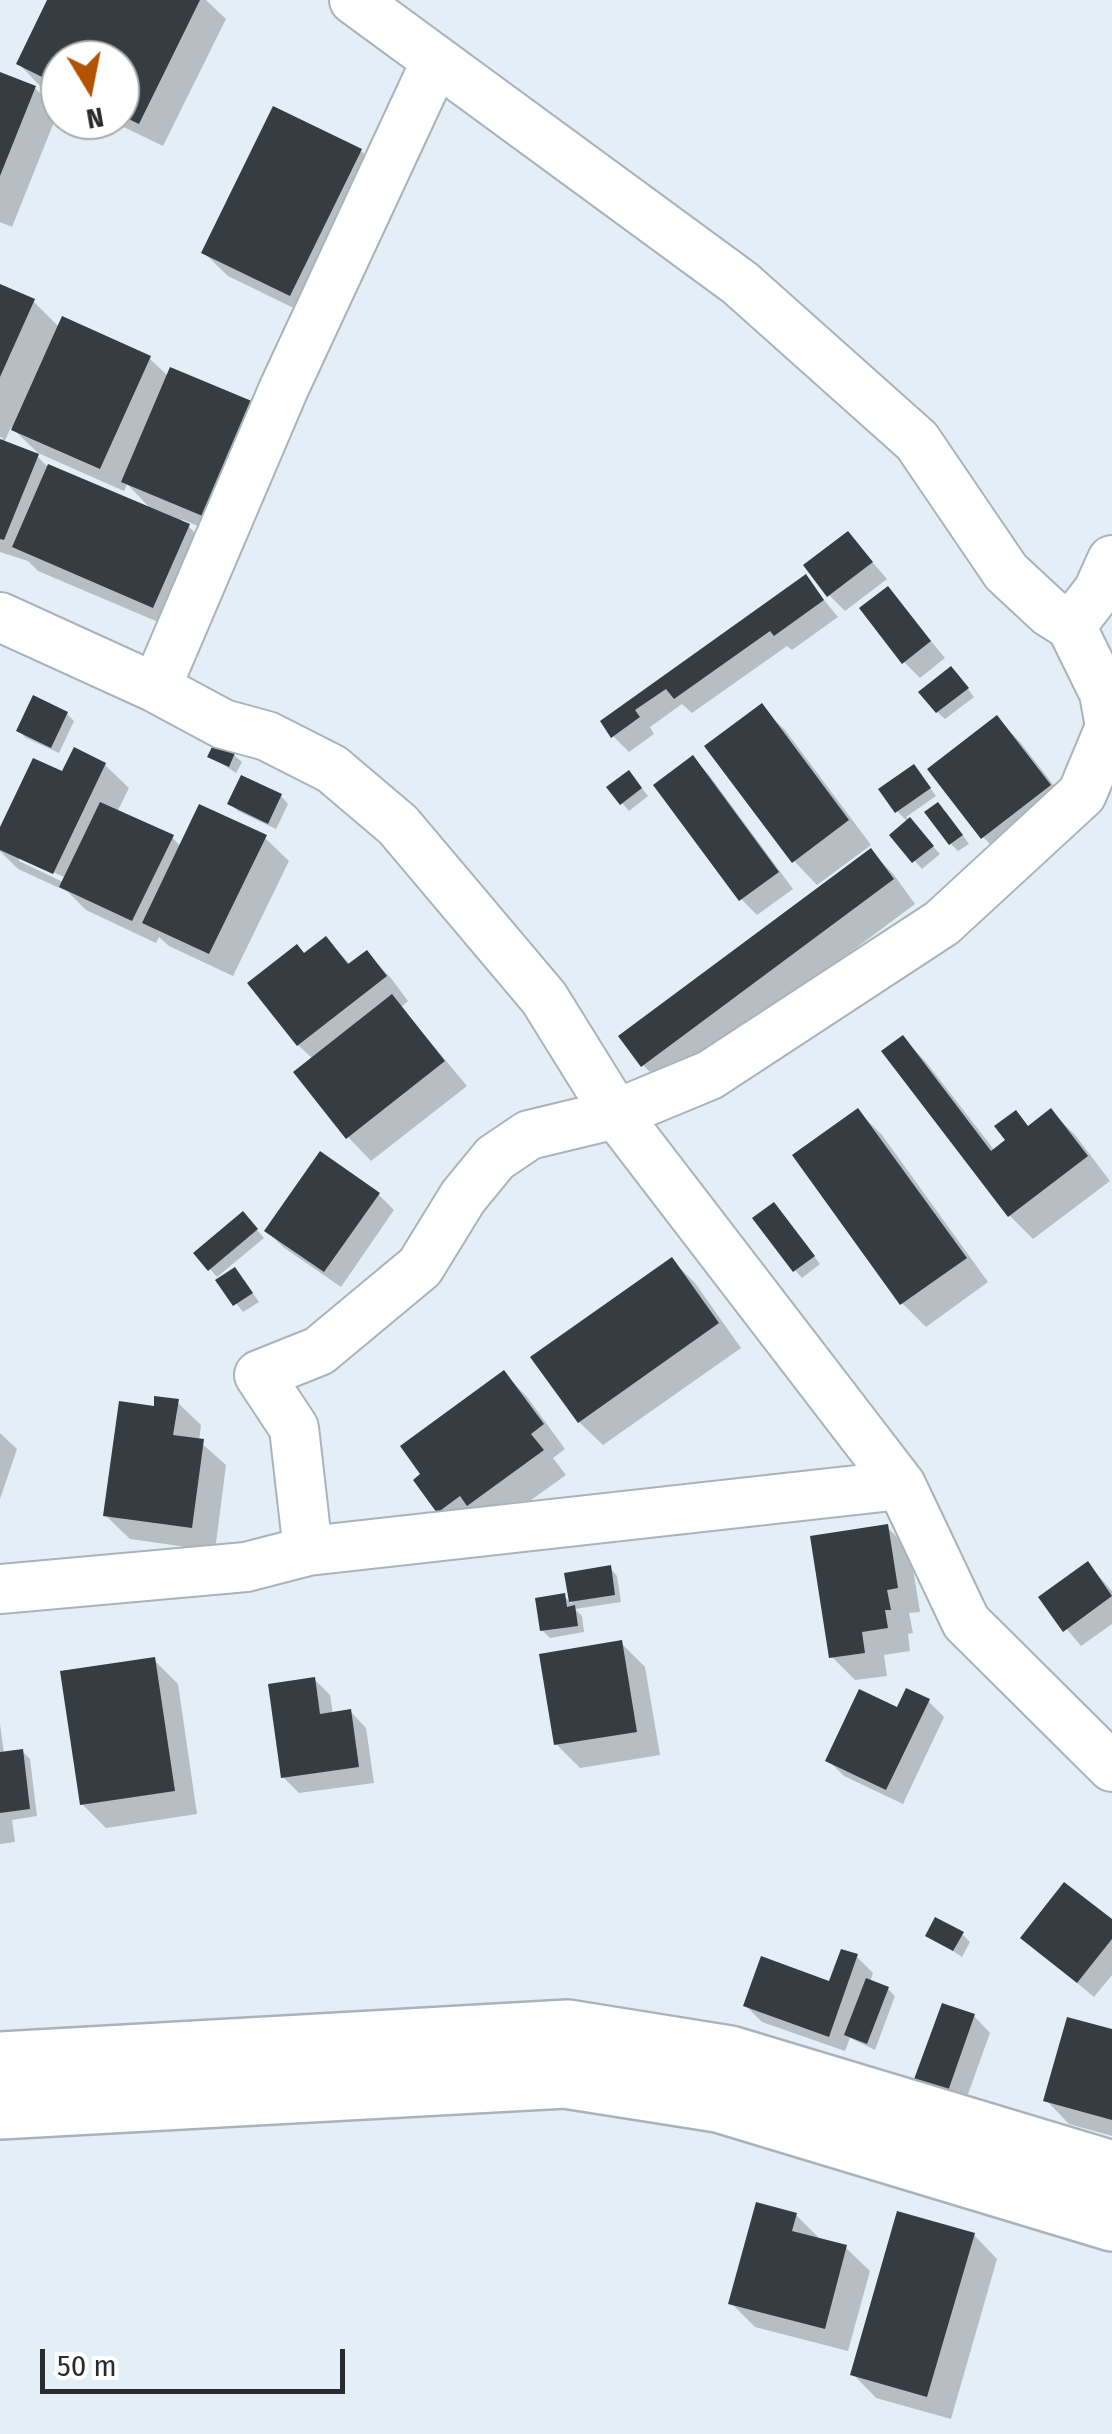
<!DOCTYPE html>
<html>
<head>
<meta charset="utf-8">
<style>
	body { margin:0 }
	#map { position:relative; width:1112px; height:2434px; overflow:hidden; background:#e4eef6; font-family:"Fira Sans Condensed",sans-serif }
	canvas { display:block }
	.north { position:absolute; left:40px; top:40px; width:100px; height:100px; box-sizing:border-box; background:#fff; border:2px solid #a9abac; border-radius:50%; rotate:170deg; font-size:28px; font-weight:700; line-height:40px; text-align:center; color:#292c2f }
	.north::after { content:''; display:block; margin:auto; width:35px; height:45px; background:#b25304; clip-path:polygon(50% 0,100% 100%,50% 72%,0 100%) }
	.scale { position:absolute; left:40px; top:2349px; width:305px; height:45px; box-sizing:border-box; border:5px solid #292c2f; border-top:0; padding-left:12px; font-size:30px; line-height:35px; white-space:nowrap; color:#292c2f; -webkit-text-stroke:8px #fff; paint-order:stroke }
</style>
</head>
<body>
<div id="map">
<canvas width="1112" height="2434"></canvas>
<div class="north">N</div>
<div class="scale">50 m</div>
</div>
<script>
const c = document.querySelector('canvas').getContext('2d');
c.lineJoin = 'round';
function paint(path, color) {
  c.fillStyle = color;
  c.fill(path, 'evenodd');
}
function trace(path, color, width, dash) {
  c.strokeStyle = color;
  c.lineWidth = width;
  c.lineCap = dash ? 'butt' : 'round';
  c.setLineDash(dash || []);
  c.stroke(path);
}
paint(new Path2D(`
	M50,0h156l20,19 -63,127 -54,-26h11v-60h-60v36l-18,-8 -23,-24z
	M0,75l35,13 23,24 -46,115 -12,-5z
	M361,151l23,23 -70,144 -86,-42 -24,-23z
	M0,287l33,14 27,27 89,30 20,19 60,162 -48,-20 31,31 -35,80 -139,-59 -10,-10 -28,-9v-111l3,-3 -3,-1zM11,427l27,26 86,38 3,-7 27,28 -107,-46 -10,-10 -33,-13z
	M848,534l39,45 -42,32 -16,-16z
	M805,577l33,40 -46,33 -5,-4 -95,67 -10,-9 -32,23 4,7 -25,18 -16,-16 -10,-14z
	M888,589l57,69 -25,20 -16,-16z
	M959,677l15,20 -29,22 -8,-7z
	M761,707l24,23 86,115 -54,40 -23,-24z
	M67,714l7,7 -15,32 -33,-15 -7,-7z
	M997,718l23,24 53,68 -66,51 -24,-24z
	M234,755l8,7 -6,11 -26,-17z
	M693,759l16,16 84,114 -36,26 -16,-16z
	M105,765l24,23 -11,22 54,27 9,10 84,-9 24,23 -56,115 -64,-30 -10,-9 -3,6 -70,-33 -18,-18 -50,-23 -18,-18v-18l63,-59zM19,856l47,22 -3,4 -44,-21z
	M921,775l15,21 -30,21 34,37 -18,15 -30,-34 16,-13 -11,-11z
	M636,781l12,15 -19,15 -7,-8z
	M281,796l7,8 -12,25 -38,-18 -8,-8z
	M946,812l23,32 -11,7 -7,-7z
	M871,851l23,24 21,29 -248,185 -24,-24z
	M326,939l25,26 16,-12 23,24 18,24 -7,6 66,79 -96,75 -23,-24 -35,-78 -15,-14 6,-90z
	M903,1038l23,24 69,89 13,-10 7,-28 15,15 21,-17 24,24 35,46 -77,58 -23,-23z
	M858,1111l24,24 106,147 -62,45 -24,-24 -106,-148z
	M378,1194l16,16 -53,77 -58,-40 -16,-16z
	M782,1213l38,51 -18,14 -7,-8z
	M250,1222l14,16 -47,39 -7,-8z
	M672,1260l23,23 46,65 -138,97 -24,-23z
	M242,1278l17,24 -16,10 -24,-31z
	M504,1373l23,24 38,52 -12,9 13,17 -74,53 -29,7 -24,-24z
	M177,1402l24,23 -2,16 27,24 -11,86 -85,-12 -24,-23 50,-107z
	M0,1433l17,16 -17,50z
	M887,1527l23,23 10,62 -11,1 4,20 -5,1 2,17 -26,4 3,21 -32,4 -24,-24z
	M1088,1564l24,27v33l-31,22 -40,-48z
	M610,1568l7,8 4,26 -46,7 7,7 2,16 -34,6 -8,-8 22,-34 8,8 -5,-29z
	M621,1643l24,24 15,88 -80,13 -24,-24z
	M154,1660l24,24 19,130 -91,14 -24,-24z
	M314,1679l16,16 3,19 17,-3 16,17 8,55 -75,10 -16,-16z
	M928,1701l16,16 -41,87 -59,-28 -16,-16 70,-49z
	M0,1724l4,30 18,-3 8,8 7,57 -25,4 3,22 -15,2z
	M1112,1922v53l-18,22 -71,-59z
	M962,1934l8,8 -8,15 -34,-22z
	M857,1957l16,16 -3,9 18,7 7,7 -20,54 -25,-12 -5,13 -83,-29 -16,-16 85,-22z
	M974,2016l16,17 -27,75 -31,-11z
	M1112,2032v104l-43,-12 -23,-24z
	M796,2215l24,24 26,9 24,23 -22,80 -93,-24 -24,-24z
	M974,2235l23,24 -46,160 -75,-21 -23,-24z`), '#0003');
paint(new Path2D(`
	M47,0h153l-61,124 -19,-9v-55h-60v26l-44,-22z
	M0,72l36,14 -36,90z
	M273,106l89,43 -72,147 -89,-43z
	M0,284l35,15 -35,78z
	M62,316l89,40 -51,113 -89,-39z
	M170,367l84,35 -49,115 -84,-35z
	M0,439l39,15 -35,86 -4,-1z
	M48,464l142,60 -37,84 -141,-61z
	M848,531l25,31 -46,35 -24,-32z
	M806,574l18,26 -50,36 -4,-5 -96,68 -8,-10 -31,21 5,7 -29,21 -11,-17z
	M888,586l43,55 -29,23 -43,-56z
	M951,666l18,22 -33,25 -18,-21z
	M33,695l35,17 -17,36 -35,-17z
	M762,703l87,117 -57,43 -88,-117z
	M997,715l54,70 -70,54 -54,-70z
	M214,743l21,10 -6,14 -22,-10z
	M74,747l32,16 -53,111 -53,-24v-23l33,-69 29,13z
	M693,755l86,117 -40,29 -86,-116z
	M914,764l17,24 -36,25 -17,-24z
	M629,770l13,18 -22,17 -14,-18z
	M241,775l41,19 -14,30 -41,-20z
	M100,802l74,33 -42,86 -73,-34z
	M938,802l25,33 -14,10 -25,-33z
	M199,804l68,31 -58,119 -67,-31z
	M910,817l24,29 -22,17 -23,-28z
	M871,848l23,31 -253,188 -23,-31z
	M326,936l22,28 19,-14 20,26 -90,70 -50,-63 50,-39 7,9z
	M392,994l53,67 -99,78 -53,-67z
	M903,1035l88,116 14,-11 -11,-14 22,-16 12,16 23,-18 37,48 -80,61 -127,-166z
	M858,1108l109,150 -67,47 -108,-150z
	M320,1151l60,42 -56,79 -60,-41z
	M774,1202l41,54 -22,16 -41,-54z
	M243,1211l15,18 -50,42 -15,-18z
	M672,1257l47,66 -141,100 -48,-66z
	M235,1267l18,26 -20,13 -18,-26z
	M504,1370l40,54 -13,10 13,16 -77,56 -7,-10 -23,17 -24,-33 7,-6 -20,-28z
	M154,1396l25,3 -6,36 31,4 -12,89 -89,-12 16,-115 35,5z
	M888,1524l10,64 -11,2 4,20h-6l3,18 -26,4 3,21 -36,5 -19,-122z
	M1088,1561l24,35 -49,36 -25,-35z
	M611,1565l4,30 -46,7 -5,-29z
	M565,1593l2,14 8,-2 3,21 -38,5 -5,-33z
	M622,1640l15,92 -83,13 -15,-91z
	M155,1657l20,134 -95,14 -20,-134z
	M315,1677l5,37 31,-5 8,58 -78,11 -13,-94z
	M906,1688l24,11 -44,91 -61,-29 34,-72 38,18z
	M23,1749l7,60 -30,4v-61z
	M1064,1882l48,37v20l-35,44 -57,-45z
	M935,1917l29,15 -11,19 -28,-15z
	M841,1949l17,5 -29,83 -86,-31 18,-50 68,25z
	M866,1978l23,9 -22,57 -23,-9z
	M942,2003l33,11 -28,80 -34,-12z
	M1067,2017l45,12v91l-69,-19z
	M756,2202l41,11 -5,18 55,14 -22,84 -97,-25z
	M897,2211l78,22 -48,164 -77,-22z`), '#353c42');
const minor = new Path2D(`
	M354,0l386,283 177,158 89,131 43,40 22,14 27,-35 14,-31
	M436,61l-152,327 -128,300 67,36 44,12 65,33 66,56 146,173 72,116 285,371 65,137 146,145
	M0,617l156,71
	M308,1551l593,-66
	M0,1589l246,-22 62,-16 -14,-123 -35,-53 60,-24 101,-84 43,-70 32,-39 34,-23 87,-21 94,-39 232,-152 140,-129 28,-67 -6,-34 -33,-67`);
const tertiary = new Path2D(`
	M0,2060l568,-32 162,26 382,115
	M0,2111l565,-31 153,24 394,119`);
trace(minor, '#aab3bb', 52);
trace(tertiary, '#aab3bb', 60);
trace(minor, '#fff', 48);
trace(tertiary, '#fff', 55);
</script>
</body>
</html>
